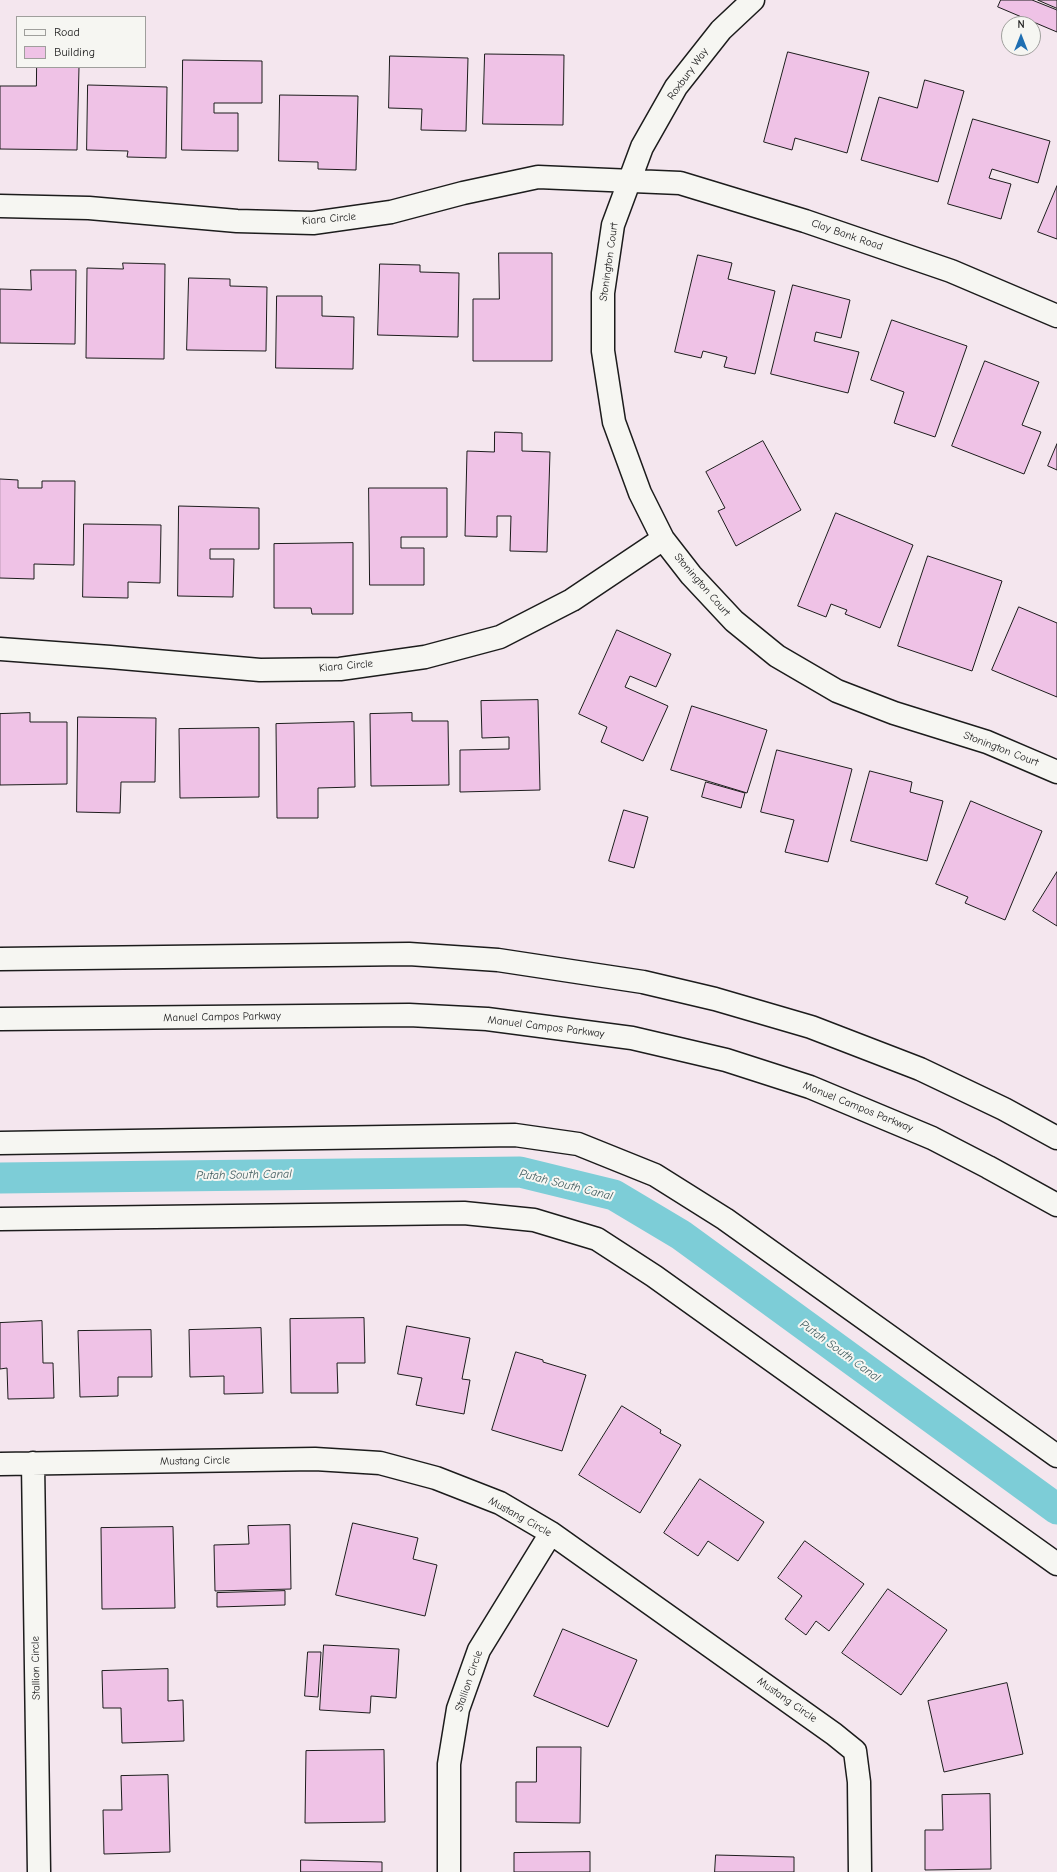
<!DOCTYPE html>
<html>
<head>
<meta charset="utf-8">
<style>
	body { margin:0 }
	#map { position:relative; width:1057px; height:1872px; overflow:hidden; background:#f4e6ee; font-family:"Comic Neue",sans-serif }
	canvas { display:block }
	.legend { position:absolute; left:16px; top:16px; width:130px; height:52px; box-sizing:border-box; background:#f6f6f2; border:1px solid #9f9f9c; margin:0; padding:5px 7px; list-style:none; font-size:12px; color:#1c1c1c }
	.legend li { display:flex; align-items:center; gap:8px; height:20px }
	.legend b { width:20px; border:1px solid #9f9f9c }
	.north { position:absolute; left:1001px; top:16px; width:40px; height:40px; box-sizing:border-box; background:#f6f6f2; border:1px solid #9f9f9c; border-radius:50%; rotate:0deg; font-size:11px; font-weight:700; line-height:16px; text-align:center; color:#1c1c1c }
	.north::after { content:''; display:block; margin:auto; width:14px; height:18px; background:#1f6fb2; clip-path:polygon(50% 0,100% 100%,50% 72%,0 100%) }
</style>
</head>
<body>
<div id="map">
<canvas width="1057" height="1872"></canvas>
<ul class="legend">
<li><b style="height:5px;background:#f6f6f2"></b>Road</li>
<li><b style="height:11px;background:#efc2e6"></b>Building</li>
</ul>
<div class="north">N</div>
</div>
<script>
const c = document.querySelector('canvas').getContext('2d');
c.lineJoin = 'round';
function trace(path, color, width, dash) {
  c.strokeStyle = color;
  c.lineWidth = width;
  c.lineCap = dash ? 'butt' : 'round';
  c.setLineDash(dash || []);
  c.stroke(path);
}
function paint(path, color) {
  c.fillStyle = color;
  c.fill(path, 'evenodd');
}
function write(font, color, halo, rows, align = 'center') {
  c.font = font + ' "Comic Neue",sans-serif';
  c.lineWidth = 4;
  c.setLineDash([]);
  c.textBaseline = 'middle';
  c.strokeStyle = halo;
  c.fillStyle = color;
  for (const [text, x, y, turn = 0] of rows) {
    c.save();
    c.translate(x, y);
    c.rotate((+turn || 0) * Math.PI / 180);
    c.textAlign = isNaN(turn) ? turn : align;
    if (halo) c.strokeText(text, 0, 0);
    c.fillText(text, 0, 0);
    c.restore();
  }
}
trace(new Path2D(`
	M0,1178l520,-6 94,23 67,40 376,274`), '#7dcdd7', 31);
const building = new Path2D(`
	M1001,0h31l25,10v22l-59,-25z
	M1038,0h19v8z
	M788,52l81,20 -22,81 -52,-15 -3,12 -28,-8z
	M485,54l79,1 -1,70 -80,-1z
	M390,56l78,2 -2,73 -45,-1 1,-21 -33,-1z
	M183,60l79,1v42h-48v10h24v38l-56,-1z
	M37,67h42l-2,83 -77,-1v-63h36z
	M925,80l39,11 -26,91 -77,-22 18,-63 38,11z
	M88,85l79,2 -1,71 -39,-1 1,-6 -41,-1z
	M280,95l78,1 -2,74 -38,-1v-7l-39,-1z
	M973,119l77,22 -12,42 -46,-14 -3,9 22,6 -10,35 -53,-15z
	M1057,186v53l-19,-7z
	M499,253h53v108h-79v-62h26z
	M698,255l34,8 -4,16 47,12 -20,83 -31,-7 3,-10 -24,-6 -2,7 -26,-6z
	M123,263l42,1 -1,95 -78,-1 1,-90 36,1z
	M380,264l40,1v7l39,1 -1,64 -80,-2z
	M31,270h45l-1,74 -75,-1v-54l31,1z
	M189,278l41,1v7l37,1 -1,64 -79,-1z
	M793,285l57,15 -9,38 -25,-6 -2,9 45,11 -11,41 -77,-19z
	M277,296h45v20l32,1 -1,52 -77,-1z
	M892,320l75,26 -32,91 -41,-14 10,-31 -33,-12z
	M985,361l54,21 -17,43 19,7 -17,42 -72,-28z
	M495,432l27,1v18l28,1 -3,100 -37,-1 1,-35h-14v21l-32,-1 2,-85 27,1z
	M763,441l38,69 -65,36 -18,-35 7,-3 -19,-36z
	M1057,444v26l-9,-4z
	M0,479l18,1v8h24v-7h33l-1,84 -40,-1v15l-34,-1z
	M369,488h78v49h-46v11h23v37h-54z
	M179,506l80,2v41h-49v10h24l-1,38 -55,-1z
	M836,513l77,32 -33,83 -35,-14 2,-4 -16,-6 -5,13 -28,-11z
	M84,524l77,1 -1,58 -32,-1v16l-45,-1z
	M353,543v71h-41l-1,-6h-37v-64z
	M928,556l74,25 -30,90 -74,-25z
	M1019,607l38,16v74l-65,-27z
	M617,630l54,24 -15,33 -26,-11 -5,11 43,19 -25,55 -42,-19 6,-15 -28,-13z
	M538,700l2,90 -80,2v-42l49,-1v-12l-27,1 -1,-37z
	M692,706l75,24 -20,63 -76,-23z
	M30,713v9h37v62l-67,1v-71z
	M412,713v8h36l1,64 -78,1 -1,-72z
	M78,717l78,1 -1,64h-34l-1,31 -43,-1z
	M354,722l1,65 -37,1v30h-41l-1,-94z
	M259,728v69l-79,1 -1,-69z
	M777,750l75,19 -24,93 -43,-10 9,-32 -33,-8z
	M870,771l42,11 -2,10 33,9 -16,60 -76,-20z
	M706,782l39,11 -4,15 -39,-11z
	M971,801l71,30 -37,89 -40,-17 3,-6 -32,-13z
	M624,810l24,7 -14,51 -25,-7z
	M1057,872v54l-24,-15z
	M364,1318l1,45h-28l1,30h-47l-1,-74z
	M42,1321l1,42h10l1,35 -46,1 -1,-31 -7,1v-46z
	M407,1326l63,12 -8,41 8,1 -6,34 -48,-9 6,-27 -24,-4z
	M261,1328l2,65 -39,1v-18l-34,1 -1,-47z
	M151,1330l1,47h-34v19l-38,1 -2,-66z
	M516,1352l27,8v2l43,13 -24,76 -70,-21z
	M622,1406l39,24 -1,3 21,12 -41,68 -61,-38z
	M700,1479l64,43 -26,39 -30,-20 -10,15 -34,-23z
	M353,1523l65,15 -5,21 24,6 -12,51 -89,-21z
	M290,1525l1,64 -76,2 -1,-46 35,-1 -1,-18z
	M173,1527l2,81 -73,1 -1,-81z
	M805,1541l59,43 -35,47 -13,-10 -10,14 -21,-16 17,-23 -24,-18z
	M888,1589l59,41 -46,65 -59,-42z
	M285,1591v14l-68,2v-14z
	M563,1629l74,31 -29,67 -74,-31z
	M324,1645l75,4 -3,49 -25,-2 -1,17 -50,-3z
	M308,1652h13l-3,45 -13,-1z
	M168,1669v32l15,-1 1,41 -62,2 -1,-35h-18l-1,-37z
	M1007,1683l16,71 -79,18 -16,-71z
	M537,1747h44l-1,76 -64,-1v-40h20z
	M384,1750l1,72 -80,1 1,-72z
	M168,1775l2,77 -66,2 -1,-44h19l-1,-34z
	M990,1794l1,75 -66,1v-40h18l-1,-35z
	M590,1852v20h-76v-19z
	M716,1855l78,2v15h-79z
	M301,1860l81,2v10h-81z`);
paint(building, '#efc2e6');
trace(building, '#1c1c1c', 1);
const minor = new Path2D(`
	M753,0l-32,30 -45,57 -34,60 -29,78 -10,68v58l11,71 26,71 23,46 28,36 43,46 43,35 60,35 57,22 93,29 70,30
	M0,206l89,2 148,13 76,2 78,-11 72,-19 75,-16 142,6 125,38 146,50 106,45
	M0,649l110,8 150,13 80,-1 85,-12 75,-20 72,-37 91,-61
	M0,1143l515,-8 63,9 77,31 70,44 332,237
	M0,1219l464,-6 70,7 63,19 57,37 403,288
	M33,1463l6,409
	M0,1464l315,-5 65,4 56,15 64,25 51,30 283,201 21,17 4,31 1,90
	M449,1872v-108l9,-55 21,-59 72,-117`);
const major = new Path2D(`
	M0,959l409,-5 89,6 145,22 72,17 96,28 109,42 84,40 53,29
	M0,1019l409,-4 78,4 145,19 94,22 84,27 122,51 56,29 69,38`);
trace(minor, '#1c1c1c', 25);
trace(major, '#1c1c1c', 25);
trace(minor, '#f6f6f2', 22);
trace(major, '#f6f6f2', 22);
write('11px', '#1c1c1c', '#f6f6f2', [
	["Roxbury Way",688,74,-54],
	["Kiara Circle",329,219,-5],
	["Clay Bank Road",847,235,19],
	["Stonington Court",609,262,-82],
	["Stonington Court",702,585,49],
	["Kiara Circle",346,666,-5],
	["Stonington Court",1001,749,21],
	["Manuel Campos Parkway",222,1017,-1],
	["Manuel Campos Parkway",546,1027,7],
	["Manuel Campos Parkway",858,1107,22],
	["Mustang Circle",195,1461,-1],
	["Mustang Circle",520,1517,29],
	["Stallion Circle",36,1668,-91],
	["Stallion Circle",469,1681,-71],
	["Mustang Circle",787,1700,35]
]);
write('italic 12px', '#3e5a5d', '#f6f6f2', [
	["Putah South Canal",244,1175,-1],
	["Putah South Canal",566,1185,14],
	["Putah South Canal",840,1351,36]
]);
</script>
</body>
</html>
